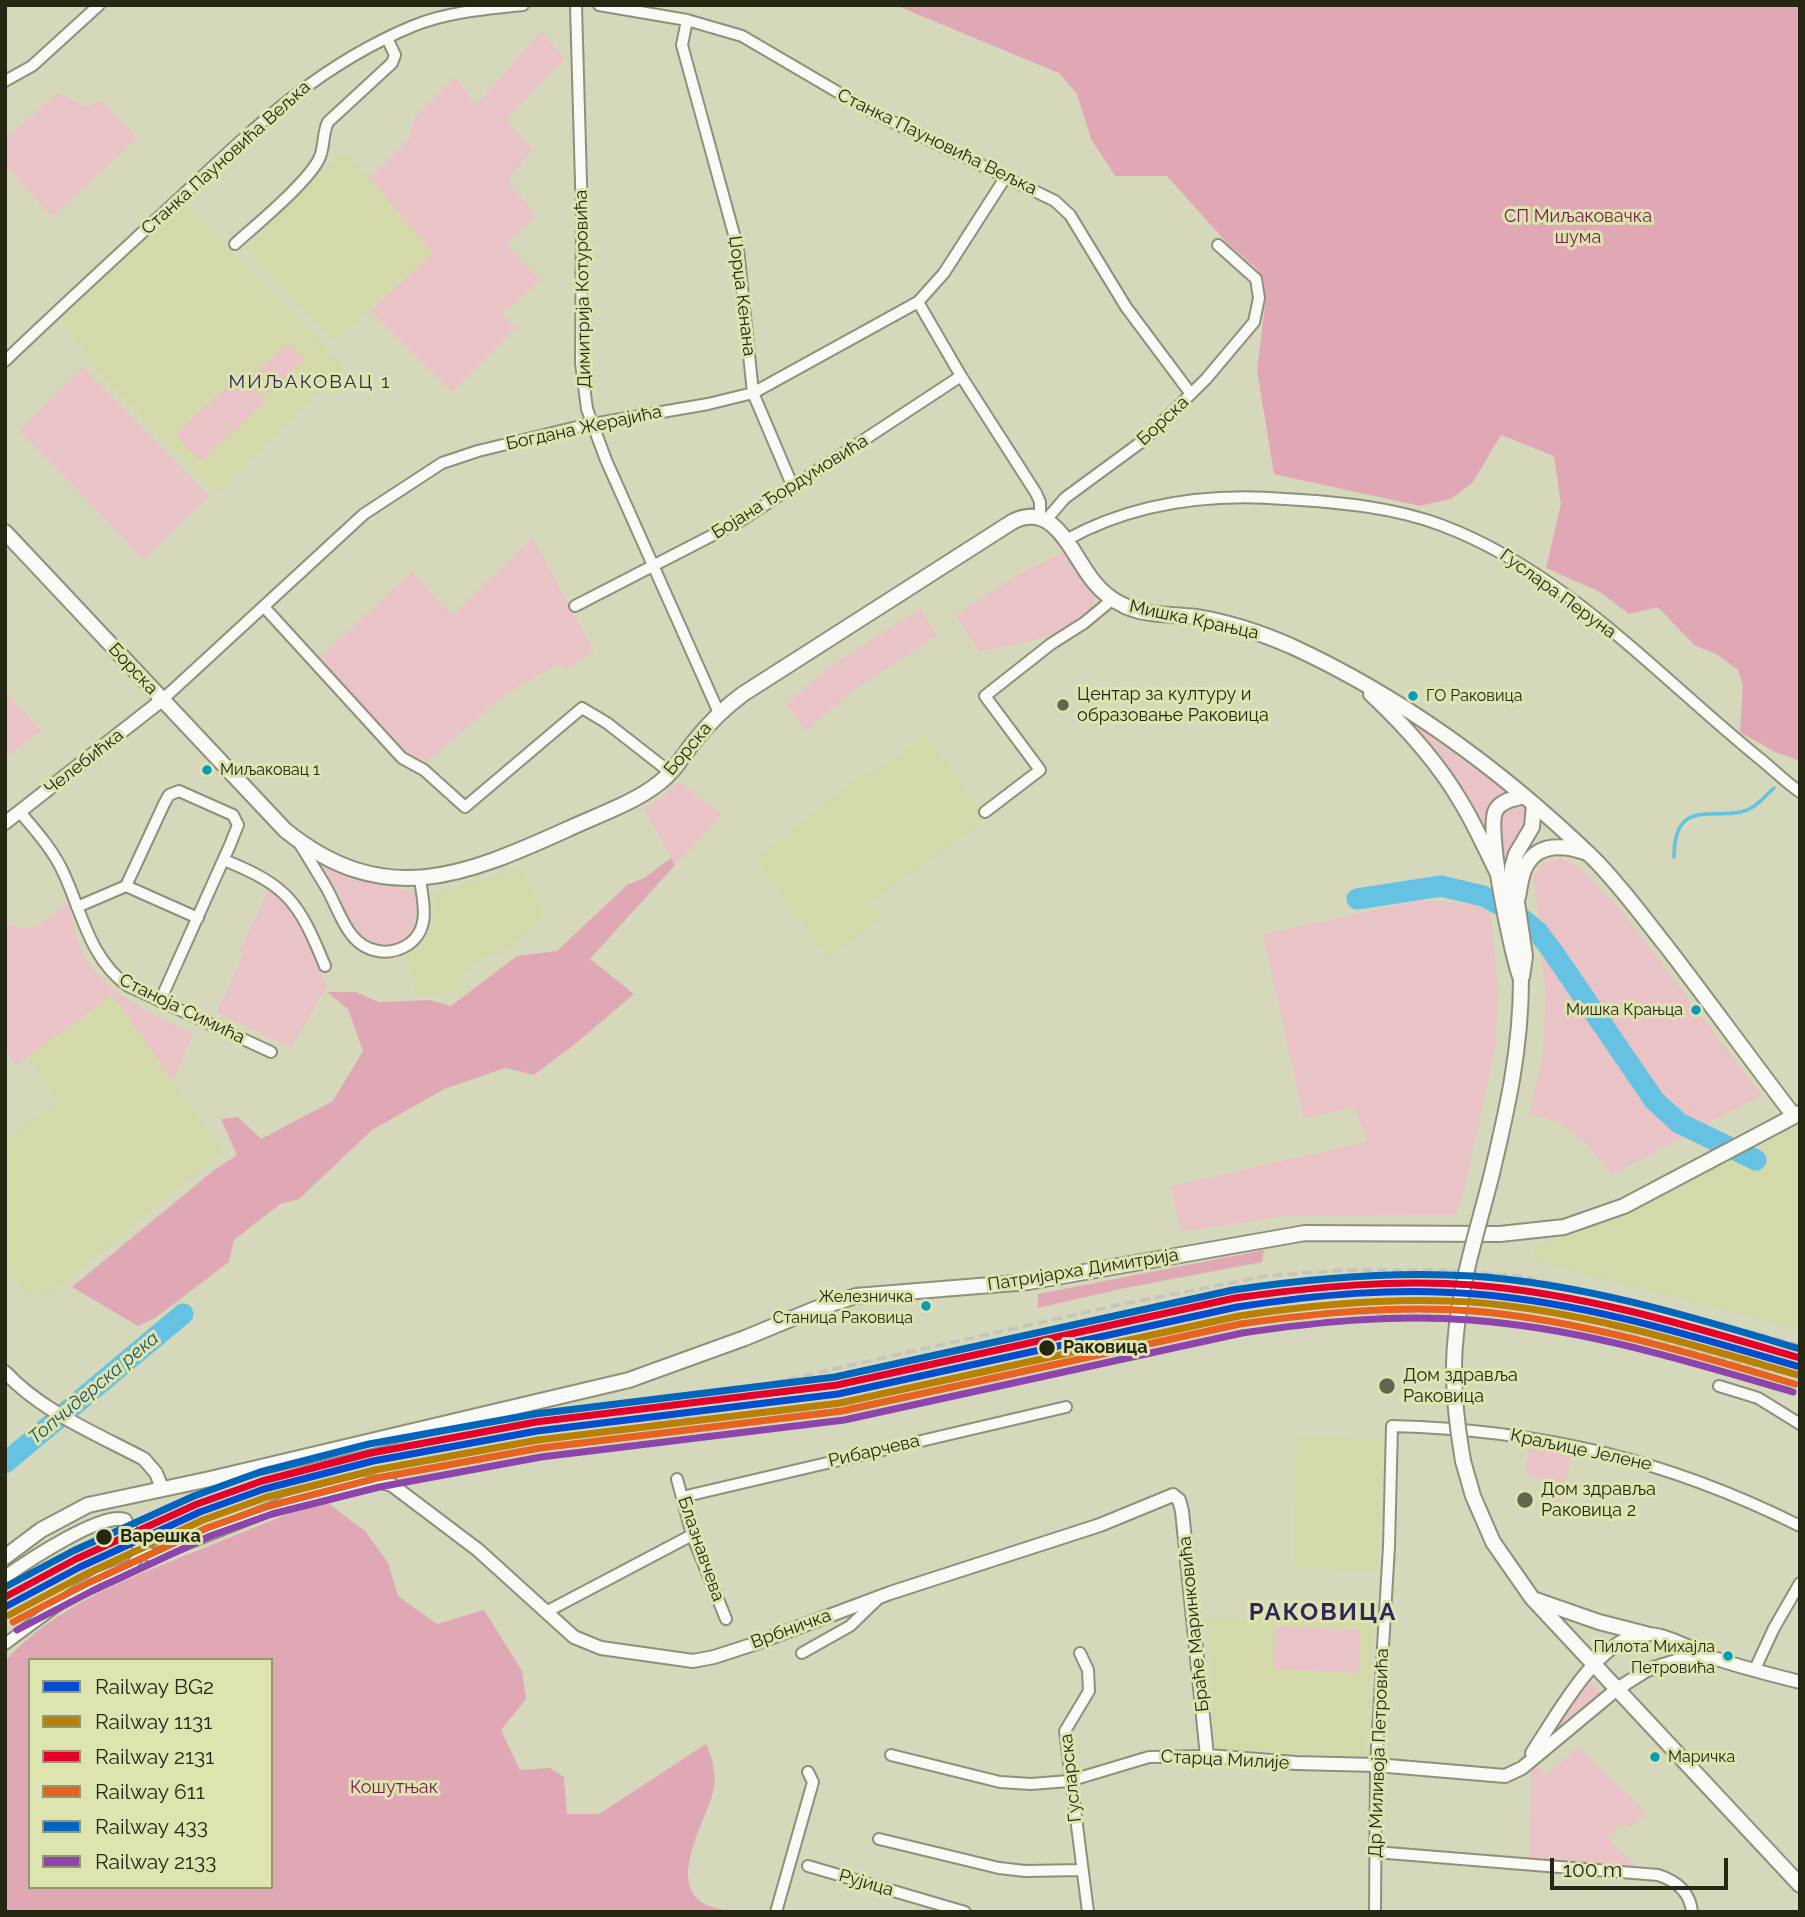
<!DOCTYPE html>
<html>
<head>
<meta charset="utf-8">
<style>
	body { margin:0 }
	#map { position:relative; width:1805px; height:1917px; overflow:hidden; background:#d5d8bb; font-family:Raleway,sans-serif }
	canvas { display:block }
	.frame { position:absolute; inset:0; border:7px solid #252713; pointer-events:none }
	.legend { position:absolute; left:28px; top:1658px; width:245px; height:231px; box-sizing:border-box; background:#dee4af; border:2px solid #949871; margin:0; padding:9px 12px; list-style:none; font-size:21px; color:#252713 }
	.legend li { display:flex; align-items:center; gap:14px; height:35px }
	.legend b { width:35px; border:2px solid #949871 }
	.scale { position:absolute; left:1550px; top:1858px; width:178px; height:32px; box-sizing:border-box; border:4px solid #252713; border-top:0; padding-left:9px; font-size:21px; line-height:24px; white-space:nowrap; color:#252713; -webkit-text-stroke:5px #dee4af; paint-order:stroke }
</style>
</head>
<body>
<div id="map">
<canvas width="1805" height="1917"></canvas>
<div class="frame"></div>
<ul class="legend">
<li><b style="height:9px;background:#044cd0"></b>Railway BG2</li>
<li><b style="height:9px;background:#b88006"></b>Railway 1131</li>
<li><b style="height:9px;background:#e4002b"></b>Railway 2131</li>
<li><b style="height:9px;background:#e86221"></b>Railway 611</li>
<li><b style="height:9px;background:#0065bd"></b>Railway 433</li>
<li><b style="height:9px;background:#8e44ad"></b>Railway 2133</li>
</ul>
<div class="scale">100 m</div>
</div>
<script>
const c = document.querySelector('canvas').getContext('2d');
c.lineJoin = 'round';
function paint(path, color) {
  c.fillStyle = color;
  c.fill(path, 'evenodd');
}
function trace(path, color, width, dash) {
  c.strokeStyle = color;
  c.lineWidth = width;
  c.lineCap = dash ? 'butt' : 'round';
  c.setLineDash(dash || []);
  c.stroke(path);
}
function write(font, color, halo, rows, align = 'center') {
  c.font = font + ' Raleway,sans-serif';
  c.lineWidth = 6;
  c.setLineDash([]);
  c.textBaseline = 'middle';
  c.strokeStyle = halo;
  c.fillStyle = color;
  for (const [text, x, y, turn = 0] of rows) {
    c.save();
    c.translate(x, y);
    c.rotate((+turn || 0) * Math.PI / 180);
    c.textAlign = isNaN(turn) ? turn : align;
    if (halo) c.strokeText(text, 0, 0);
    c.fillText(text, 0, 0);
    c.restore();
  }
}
paint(new Path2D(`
	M345,151l88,102 -99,88 -89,-93z
	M182,201l162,165 -128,127 -116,-120 -44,-60z
	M927,735l60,84 -117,83 11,16 -53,40 -73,-99 112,-88 4,5z
	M521,867l23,44 -8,13 -35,30 -12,-1 -29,24 -2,14 -42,5 -10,-43 16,-9 10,-14 3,-38 49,-12z
	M112,995l111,156 -173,143 -16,1 -10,-5 -19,-27v-123l53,-37 -31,-47z
	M1800,1124v205l-265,-69 -1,-12 90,-32z
	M1297,1437l87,3 -7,131 -84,-4z
	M1207,1618l167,5 -9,134 -149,-7z`), '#d4d9aa');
paint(new Path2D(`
	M542,31l22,28 -58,61 26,29 -24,32 28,34 -30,29 35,36 -39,34 14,14 -64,64 -82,-81 63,-58 -64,-75 41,-41 4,-20 41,-40 21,28z
	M58,93l27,14 17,-6 35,37 -85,79 -47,-52v-27z
	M288,343l16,17 -39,35 -15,-17z
	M83,367l126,129 -65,64 -125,-130z
	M241,374l25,27 -66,61 -25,-28z
	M533,538l61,114 -28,17 -8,-5 -54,31 -72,63 -9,4 -11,-4 -93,-100 93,-86 40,43z
	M1063,552l30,43c8,37 -88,52 -114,56l-24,-36 58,-37z
	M920,609l17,27 -85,55 -46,40 -20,-27 46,-39z
	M5,691l36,40 -36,27z
	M1416,726l91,66 -18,16 -5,22 -71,-102z
	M679,782l43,33 -47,50 -31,-56 19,-12z
	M1519,803c24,10 -8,51 -16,67l-6,-45 3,-13z
	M1559,858l19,7 40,41 144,190 -64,32 -16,-9 -26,-23 -116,-169 -6,-50 7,-13z
	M325,867c29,14 57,19 89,23 2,18 6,38 -11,50 -18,11 -41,4 -51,-14 -5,-10 -8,-20 -12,-30 -4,-10 -11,-19 -17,-28z
	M269,889c15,14 30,30 38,49 7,17 11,32 20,48l-36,62 -74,-36 27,-59 -4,-2z
	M1421,900l51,4 19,9 7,80 -3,55 -31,142 -8,25 -172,1 -103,16 -10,-46 196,-44 -12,-35 -51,11 -41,-184z
	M70,902c4,79 62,102 123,132l-20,47 -61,-86 -96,70 -11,-15v-125l28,4z
	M1539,939l103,150 22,26 22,20 -74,40 -28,-34 -27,-20 -28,-6 14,-60 3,-60z
	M1533,1440l40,10 -13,52 -18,-5 3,-16c-29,-5 -18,-20 -12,-41z
	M1276,1626l84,4 -2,43 -84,-4z
	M1591,1683l7,3 2,11 -50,43 -2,-3 37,-52z
	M1578,1747l69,66 -17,15 -6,-5 -17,15 29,28 -106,-6 1,-88 6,-6 9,9z`), '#eac3c7');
paint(new Path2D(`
	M895,5h905v756l-25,-9 -35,-20 3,-47 -5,-15 -20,-15 -24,-10 -36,-38 -29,7 -29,-22 -54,-24 15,-64 -7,-48 -53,-21 -28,47 -22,17 -31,7 -146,-32 -17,-104 9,-73 -3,-20 -7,-9 -29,-25 -60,-67h-52l-24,-37 -14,-45 -18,-21z
	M671,858l4,7 -85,94 44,35 -59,50 -41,31 -29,-7 -61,21 -72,41 -73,69 -19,5 -46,36 -5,22 -74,56 -17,8 -66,-39 141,-116 24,-16 -16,-36 17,-2 23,22 72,-38 30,-50 -15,-42 -21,-17h28l24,10 51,-2 21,6 66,-50 40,-5 70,-66 17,-7z
	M1264,1250l-2,12 -142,27 -82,19v-14z
	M324,1500l42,32 22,31 10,33 39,28 47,-14 38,61 4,28 -25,31 19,40 30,-2 14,9 3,37h32l107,-70c7,15 11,31 7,48 -7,29 -43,84 -13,109 7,6 22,8 31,11h-726v-251c50,-55 122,-82 189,-109 43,-18 86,-35 130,-52zM30,1660h241v227h-241z`), '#e0a8b4');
trace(new Path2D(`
	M1674,857c0,-66 49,-31 79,-50 8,-5 14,-13 21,-19`), '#65c2e3', 3.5);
trace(new Path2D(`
	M1357,899l84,-13 42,10 31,16 24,20 15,20 101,148 25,23 77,37
	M5,1463l178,-149`), '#65c2e3', 21);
const minor = new Path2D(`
	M576,5l6,213 -1,145 6,46 19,51 113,253
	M599,5l88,15 55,16 128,75 185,90 15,14 56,92 65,87
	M687,20l-5,25 56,204 15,144 40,94
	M5,81l27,-15 67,-61
	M235,244c22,-20 72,-61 84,-85 6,-12 3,-25 9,-37l64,-59 3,-8 -8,-17
	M918,302l43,74 75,117 4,9v15
	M5,361c55,-53 111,-104 167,-156 77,-72 142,-138 241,-179 34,-14 73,-17 110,-21
	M1046,520l19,-22 79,-58 62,-61 48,-57 5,-24 -3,-19 -38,-34
	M1066,540c67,-37 144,-47 219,-41 52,3 108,8 156,26 125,47 217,151 318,233 14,11 26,24 41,34
	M575,606l167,-86 219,-144
	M265,608l137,150 22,12 41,37 117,-99 25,15 64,50
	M162,700l202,-186 78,-51 36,-12 103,-25 127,-22 45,-11 165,-91 26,-29 61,-95
	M20,812c16,19 34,39 44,62 18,39 26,85 64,112l143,66
	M985,812l55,-42 -55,-74 66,-52 33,-21 29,-24
	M298,841c10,16 19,31 28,46 14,24 21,59 52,64 11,2 22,-1 31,-7 22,-16 14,-42 11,-65
	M224,860c65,26 75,43 101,106
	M126,886l72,32
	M77,907l49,-21 38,-82 5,-9 10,-4 54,24 5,10 -8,20 -70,156
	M1719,1386l39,12 42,26
	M677,1479l15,56 34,84
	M682,1497l384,-90
	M546,1612l146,-77
	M5,1644l73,-54 21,-12 33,-13 10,-14
	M802,1653l48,-27 30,-29
	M1080,1653l8,17 1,21 -24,40 23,181
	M1755,1669l19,-41 26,-45
	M891,1755l109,27 31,2 38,-3 80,-24 58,-1
	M879,1839l120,29 26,3 57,-1
	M1375,1852l283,23c19,6 32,17 34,37
	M808,1866l157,46
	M776,1912l37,-130 -5,-10
	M1375,1912l1,-147 13,-219 3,-120c149,4 274,33 408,100`);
const tertiary = new Path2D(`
	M5,823l157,-123
	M5,1372c37,40 92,62 139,87l12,14 6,15
	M5,1577c20,-14 99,-67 120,-57l17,31 11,5 133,-53 77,-20 18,-1 11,3 86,65 96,87 27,11 92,13 21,-4 37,-12 139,-52 210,-68 73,-30 6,5 3,11 25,245 89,7 80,2 129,11 17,-8 95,-79 30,-19 39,-12 31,1
	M1532,1753c23,-34 68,-120 115,-119 21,0 50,18 70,25 27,9 55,16 83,23`);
const secondary = new Path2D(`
	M5,532l280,298c99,80 179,46 283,-1 30,-14 66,-26 91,-46 15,-11 23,-26 34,-40 15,-19 31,-35 50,-49l269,-172c43,-23 60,34 82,60 8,10 18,18 29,23 21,11 49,9 73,12 32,5 65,16 95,29 113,52 213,126 302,212 27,27 50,59 74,89 43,56 84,113 127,169
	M1371,694c34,32 66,67 90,108 14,23 25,48 37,72
	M1518,897c2,-10 3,-24 9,-33 12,-21 38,-19 57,-12
	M1522,977l3,-21 -8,-54 -5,-18v-16l4,-14 16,-27 2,-23
	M1521,979c-9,-22 -36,-152 -25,-169 6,-10 18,-11 28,-14
	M1463,1461l10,35 20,46 39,56 268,287
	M5,1557l36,-27 47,-25 122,-26 419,-99 116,-42 70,-29 41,-13 172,-14 277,-49 195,1 64,-7 60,-21 176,-93
	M1536,1600l63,22 47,12`);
trace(minor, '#8f907b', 14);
trace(tertiary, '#8f907b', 16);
trace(secondary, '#8f907b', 18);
trace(minor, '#f9f9f5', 10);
trace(tertiary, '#f9f9f5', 12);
trace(secondary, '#f9f9f5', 14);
trace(new Path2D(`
	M627,1412l131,-26 365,-82 143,-28 76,-6h103l74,6 121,26 160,43
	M621,1422l201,-11 158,-28 268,-59 79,-10 134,-2 63,6 91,13 185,47`), '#c4c5bd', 3.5, [10, 5]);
const secondaryBridge = new Path2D(`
	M1463,1461c-7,-42 -12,-84 -7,-127 5,-55 23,-108 36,-161 16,-67 29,-125 29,-194`);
trace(secondaryBridge, '#8f907b', 18, []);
trace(secondaryBridge, '#f9f9f5', 14);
trace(new Path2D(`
	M5,1607l75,-40 120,-55 64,-23 109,-28 164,-30 301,-37 399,-87c79,-12 158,-20 238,-13 111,9 218,42 325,73`), '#044cd0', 7);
trace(new Path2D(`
	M9,1615l75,-40 119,-55 64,-23 108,-27 163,-30 302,-37 399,-87c77,-12 154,-19 232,-14 112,9 220,42 327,73`), '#b88006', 7);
trace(new Path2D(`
	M5,1597l71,-38 121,-55 65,-23 109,-28 165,-31 301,-37 398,-87c79,-11 159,-19 238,-13 112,9 220,42 327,73`), '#e4002b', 7);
trace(new Path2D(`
	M13,1622l75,-39 119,-55 62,-22 108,-28 163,-30 302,-37 398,-87c77,-11 156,-19 234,-13 110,10 216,42 321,73`), '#e86221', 7);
trace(new Path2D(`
	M5,1587l68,-36 121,-55 66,-24 109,-28 166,-30 300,-37 398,-87c79,-12 159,-19 239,-14 112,8 221,41 328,73`), '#0065bd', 7);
trace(new Path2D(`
	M17,1630l75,-39 118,-55 62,-22 107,-27 162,-30 303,-37 398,-87c75,-11 152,-19 228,-13 111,8 217,41 323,72`), '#8e44ad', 7);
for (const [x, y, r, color] of [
	[1413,696,6,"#049cbb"],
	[1063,705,7,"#63654e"],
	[207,770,6,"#049cbb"],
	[1696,1010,6,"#049cbb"],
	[926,1306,6,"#049cbb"],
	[1047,1348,9,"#252713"],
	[1387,1386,9,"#63654e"],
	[1525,1500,9,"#63654e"],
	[104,1537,9,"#252713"],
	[1728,1656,6,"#049cbb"],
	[1655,1757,6,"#049cbb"]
]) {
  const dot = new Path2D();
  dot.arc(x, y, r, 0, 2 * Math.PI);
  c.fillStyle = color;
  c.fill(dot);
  trace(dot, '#dee4af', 2.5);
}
write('16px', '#252713', '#dee4af', [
	["ГО Раковица",1426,696],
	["Миљаковац 1",220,770],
	["Мишка Крањца",1683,1010,"right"],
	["Железничка",913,1297,"right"],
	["Станица Раковица",913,1318,"right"],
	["Пилота Михајла",1715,1647,"right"],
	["Петровића",1715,1668,"right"],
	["Маричка",1668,1757]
], 'left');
write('18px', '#252713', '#dee4af', [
	["Станка Пауновића Вељка",937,142,26],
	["Станка Пауновића Вељка",226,158,-42],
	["Димитрија Котуровића",583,289,-91],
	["Џорџа Кенана",742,296,83],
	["Борска",1163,421,-43],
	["Богдана Жерајића",584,428,-12],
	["Бојана Ђордумовића",790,487,-32],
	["Гуслара Перуна",1558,594,36],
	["Мишка Крањца",1194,620,12],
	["Борска",133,669,47],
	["Борска",688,749,-50],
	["Челебићка",84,762,-38],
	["Станоја Симића",182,1009,26],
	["Патријарха Димитрија",1083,1270,-9],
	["Краљице Јелене",1581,1450,12],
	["Рибарчева",874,1451,-13],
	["Блазнавчева",701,1549,71],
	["Браће Маринковића",1194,1624,-96],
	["Врбничка",791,1629,-20],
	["Др Миливоја Петровића",1379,1753,-88],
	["Старца Милије",1225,1760,3],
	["Гусларска",1071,1778,-96],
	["Рујица",866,1883,16]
]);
write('18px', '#771a4b', '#dee4af', [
	["СП Миљаковачка",1578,217],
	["шума",1578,238],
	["Кошутњак",394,1788]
]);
write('18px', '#252713', '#dee4af', [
	["Центар за културу и",1077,695],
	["образовање Раковица",1077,716],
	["Дом здравља",1403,1376],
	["Раковица",1403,1397],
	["Дом здравља",1541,1490],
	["Раковица 2",1541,1511]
], 'left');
write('bold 18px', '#252713', '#dee4af', [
	["Раковица",1063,1348],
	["Варешка",120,1537]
], 'left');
c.letterSpacing = '2px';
write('19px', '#35245e', '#dee4af', [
	["МИЉАКОВАЦ 1",310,382]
]);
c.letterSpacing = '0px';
write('italic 19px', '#1e5169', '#dee4af', [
	["Топчидерска река",94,1388,-40]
]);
c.letterSpacing = '2px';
write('bold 24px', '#35245e', '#dee4af', [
	["РАКОВИЦА",1323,1613]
]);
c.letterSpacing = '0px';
</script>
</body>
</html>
